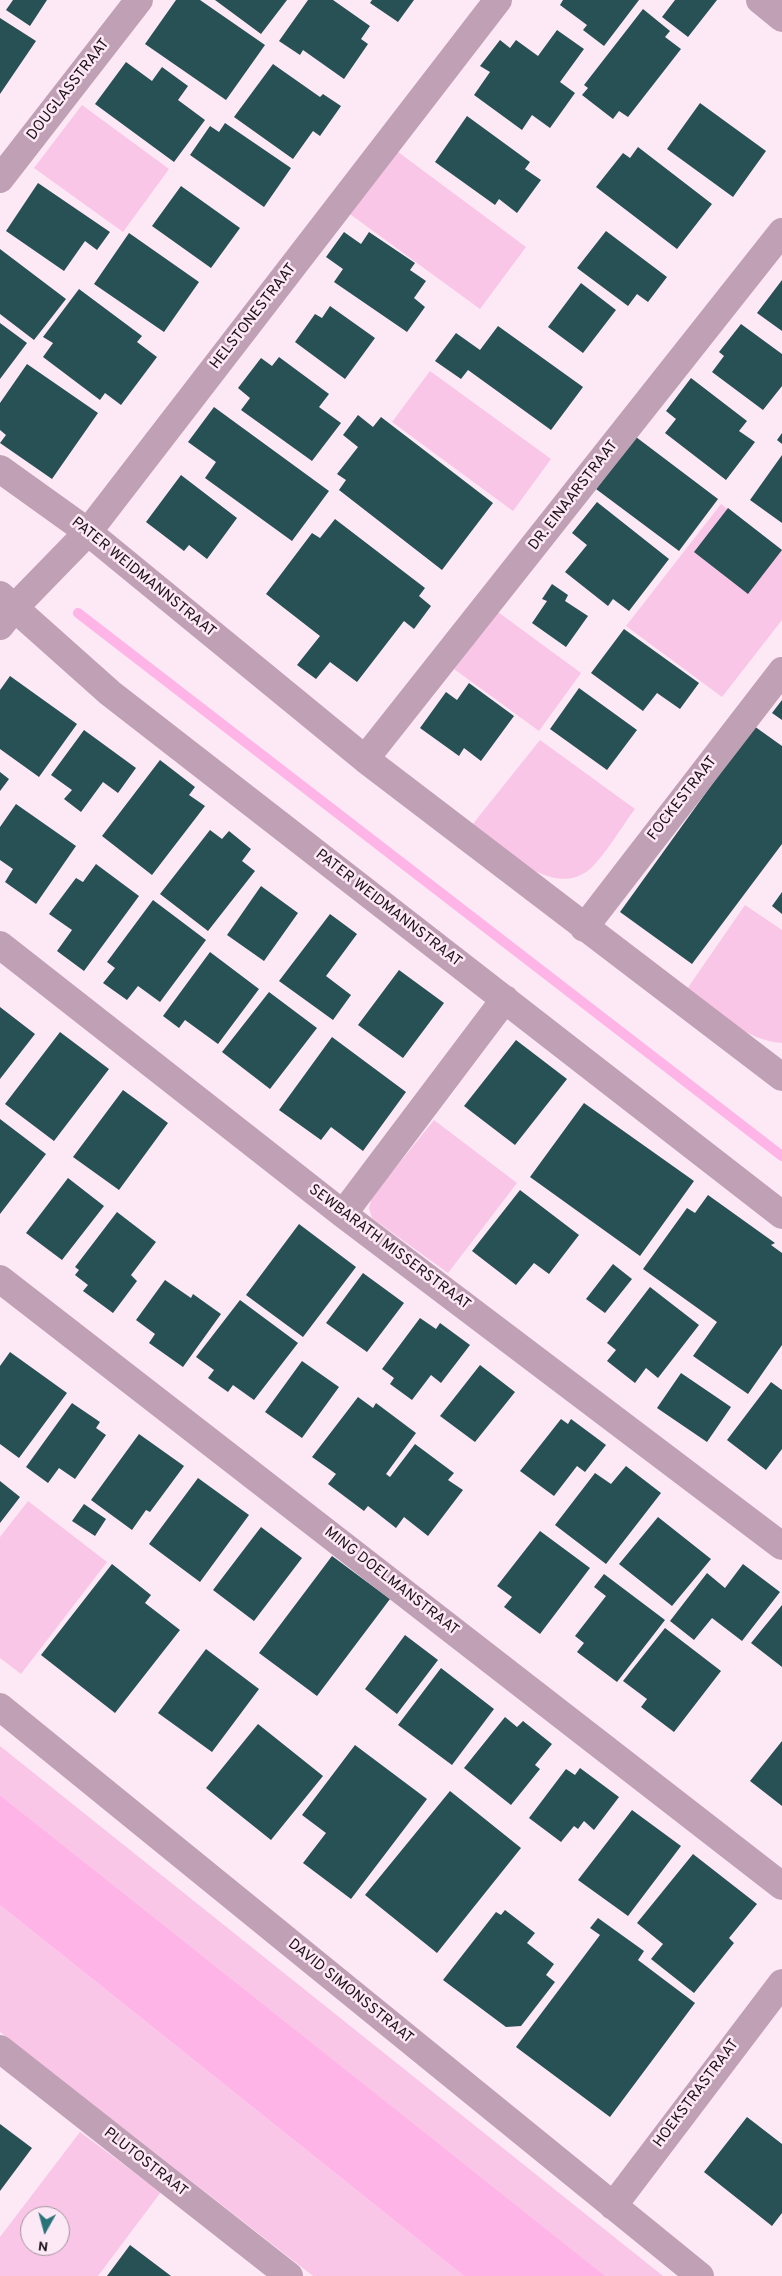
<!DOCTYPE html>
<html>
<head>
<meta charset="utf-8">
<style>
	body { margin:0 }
	#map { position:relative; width:782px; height:2276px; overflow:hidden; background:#fde8f5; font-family:Overpass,sans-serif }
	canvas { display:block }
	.north { position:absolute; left:20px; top:2206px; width:50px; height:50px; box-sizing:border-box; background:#fde8f5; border:1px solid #a3929d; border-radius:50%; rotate:187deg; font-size:14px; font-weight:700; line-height:20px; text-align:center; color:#1c1119 }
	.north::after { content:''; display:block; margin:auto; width:18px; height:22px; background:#2a7479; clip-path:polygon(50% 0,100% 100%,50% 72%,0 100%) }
</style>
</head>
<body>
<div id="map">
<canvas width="782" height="2276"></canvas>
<div class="north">N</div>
</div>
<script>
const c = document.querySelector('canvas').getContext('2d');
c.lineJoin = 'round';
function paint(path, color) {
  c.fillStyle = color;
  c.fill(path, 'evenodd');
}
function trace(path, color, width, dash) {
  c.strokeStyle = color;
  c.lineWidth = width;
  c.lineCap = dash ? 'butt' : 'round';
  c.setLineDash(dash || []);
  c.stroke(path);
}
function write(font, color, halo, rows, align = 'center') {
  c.font = font + ' Overpass,sans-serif';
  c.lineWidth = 5;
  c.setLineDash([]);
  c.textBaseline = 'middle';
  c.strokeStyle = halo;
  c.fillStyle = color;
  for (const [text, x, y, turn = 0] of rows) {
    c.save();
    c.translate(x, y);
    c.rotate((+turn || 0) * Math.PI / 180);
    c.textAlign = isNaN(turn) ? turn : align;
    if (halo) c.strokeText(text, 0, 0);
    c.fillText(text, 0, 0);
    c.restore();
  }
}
paint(new Path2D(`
	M82,105l87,64 -46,63 -89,-64z
	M390,146l136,101 -46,62 -137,-100z
	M430,371l121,88 -38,52 -121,-89z
	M721,504l61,47v69l-60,77 -96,-71z
	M498,612l83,61 -42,58 -85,-62z
	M540,740l95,69c-13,17 -29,45 -44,59 -37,34 -90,-21 -119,-43z
	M745,905l37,25v113c-38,-3 -65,-32 -95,-54z
	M434,1120l83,63 -69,90 -76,-55 -3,-10 3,-11z
	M28,1501l79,61 -86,112 -21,-16v-121z
	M0,1746l663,530h-59l-604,-481z
	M0,1905l464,371h-151l-313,-244z
	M80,2132l81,60 -63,84h-98v-39zM30,2216h30v30h-30z`), '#fac6e8');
paint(new Path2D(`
	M0,1795l605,481h-141l-464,-371z`), '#feb4e7');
trace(new Path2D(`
	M78,613l704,543`), '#feb4e7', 10);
paint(new Path2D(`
	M13,0h34l-17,26 -24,-16z
	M176,0h24l65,45 -39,55 -81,-56z
	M215,0h72l-26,34z
	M308,0h25l37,26 -9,13 7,5 -24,35 -41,-29 -3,5 -21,-14z
	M372,0h42l-16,22 -28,-19z
	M563,0h76l-35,46 -21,-16 4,-5 -27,-20z
	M675,0h42l-29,37 -26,-20z
	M643,9l27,22 -5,6 16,12 -53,68 -9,-6 -6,8 -31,-24 6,-7 -4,-3z
	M0,18l36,23 -36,53z
	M557,30l27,19 -24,33 15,11 -25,35 -18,-13 -10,15 -48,-35 16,-23 -10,-6 20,-26 10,8 6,-8 22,16z
	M126,62l26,19 10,-14 26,19 -10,14 27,20 -31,42 -79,-58z
	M273,64l47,33 3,-3 18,12 -21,30 -7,-5 -20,28 -59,-42z
	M700,103l66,48 -33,46 -66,-48z
	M467,116l63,46 -5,7 16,11 -24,33 -18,-14 -4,6 -60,-43z
	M225,123l66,45 -27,39 -74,-52 20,-29 9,6z
	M638,147l74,57 -35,45 -81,-62 27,-34 7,5z
	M38,183l72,49 -13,18 -12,-9 -21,30 -58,-40z
	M181,186l59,42 -29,40 -59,-42z
	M606,231l61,46 -19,25 -11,-8 -9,12 -51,-38z
	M344,232l17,12 8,-12 46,31 -5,7 16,11 -12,17 11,9 -18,25 -73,-50 9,-13 -17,-12z
	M129,233l70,49 -35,50 -70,-48z
	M0,249l66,50 -32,41 -34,-26z
	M782,280v51l-25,-18z
	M581,283l35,27 -33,43 -35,-26z
	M79,289l63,47 -5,6 20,15 -36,48 -16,-12 -5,7 -57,-43 10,-14 -10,-6z
	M330,306l45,32 -30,41 -50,-37 20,-28 7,4z
	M0,323l27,20 -27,36z
	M741,324l41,30v32l-19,24 -51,-38 12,-16 -5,-4z
	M498,326l85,61 -32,43 -83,-60 -7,9 -26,-18 21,-28 24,17z
	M279,357l50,37 -10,13 22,16 -29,38 -71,-51 9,-12 -12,-10 23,-30 11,8z
	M27,364l71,49 -46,66 -52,-36 6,-8 -6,-5v-27z
	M691,378l56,43 -8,10 16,11 -29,38 -61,-47 11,-14 -10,-8z
	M214,407l115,84 -37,50 -87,-63 11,-16 -28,-20z
	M358,415l15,12 8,-10 112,86 -51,67 -103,-80 7,-10 -9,-6 21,-27 -15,-12z
	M782,433v11l-5,-4z
	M636,437l82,62 -39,52 -83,-62z
	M782,455v68l-32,-23z
	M181,475l56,43 -30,41 -18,-14 -5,6 -38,-29z
	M597,502l72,57 -40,52 -16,-12 -5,7 -43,-34 22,-27 -15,-12z
	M728,508l54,42 -34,44 -54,-42z
	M335,519l90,69 -6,8 12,10 -17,23 -10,-8 -47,61 -27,-20 -14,17 -19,-14 23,-29 -54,-42 46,-61 8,5z
	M552,584l16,11 -3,6 23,15 -22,31 -34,-24 15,-22 -5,-2z
	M624,629l75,54 -19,26 -23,-16 -14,18 -52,-38z
	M10,676l67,48 -38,53 -39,-28v-59z
	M469,683l45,33 -33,45 -17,-13 -5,8 -39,-28 26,-36 11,8z
	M579,688l58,42 -30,40 -57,-41z
	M782,700v20l-10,-7z
	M754,726l28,20v98l-90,120 -72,-52z
	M84,730l52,38 -18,25 -15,-11 -22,30 -17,-13 8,-9 -21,-15z
	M160,760l35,27 -6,8 16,11 -53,69 -50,-39z
	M0,772l9,7 -9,12z
	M16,804l60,42 -40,58 -31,-22 8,-13 -13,-9v-33z
	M210,830l12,9 7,-8 22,18 -9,12 13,10 -47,60 -48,-37z
	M96,864l43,32 -55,75 -27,-20 15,-21 -23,-16 27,-36 7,4z
	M261,886l37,27 -34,48 -37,-26z
	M782,892v22l-10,-8z
	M153,900l53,40 -46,62 -22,-16 -11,14 -24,-17 12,-15 -8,-6z
	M330,914l27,20 -31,42 25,19 -18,25 -54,-39z
	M210,952l49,37 -41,55 -33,-24 -6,8 -16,-12z
	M399,970l45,33 -41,55 -45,-33z
	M269,992l48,36 -47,61 -48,-37z
	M0,1007l35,27 -35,45z
	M60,1032l49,37 -55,72 -49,-37z
	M332,1037l74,55 -43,59 -32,-24 -10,13 -42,-30z
	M516,1040l51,39 -52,66 -51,-39z
	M123,1090l45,33 -49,67 -46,-33z
	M584,1103l110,78 -54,75 -110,-79z
	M0,1119l46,35 -46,60z
	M68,1178l36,28 -42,54 -36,-27z
	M520,1190l59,45 -30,39 -15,-11 -18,22 -44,-34z
	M708,1195l67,48 -4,2 11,8v92l-34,49 -55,-38 24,-34 -74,-53 44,-61 8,5z
	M117,1212l39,30 -25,33 6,6 -24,32 -30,-22 5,-6 -13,-10 4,-5 -4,-3z
	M299,1224l57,43 -53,70 -57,-42z
	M613,1264l19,15 -27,34 -19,-14z
	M363,1273l41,30 -37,49 -41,-29z
	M165,1280l26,18 2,-4 28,20 -38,53 -34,-24 6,-9 -19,-14z
	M650,1287l49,38 -41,53 -12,-10 -11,15 -28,-22 9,-11 -9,-7z
	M240,1300l58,43 -44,57 -21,-15 -5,7 -20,-14 6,-8 -18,-13z
	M420,1318l16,11 4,-6 30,22 -29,38 -10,-8 -19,25 -22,-16 4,-6 -12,-9z
	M10,1352l57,41 -48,65 -19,-14v-78z
	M302,1361l37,26 -37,51 -37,-26z
	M480,1365l35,27 -40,50 -35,-26z
	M681,1373l50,34 -24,35 -50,-34z
	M771,1382l11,8v59l-16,21 -39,-30z
	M358,1397l15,11 3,-5 40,30 -30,41 4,3 25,-33 39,29 -6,7 15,10 -35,46 -24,-19 -8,11 -28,-22 -4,5 -36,-27 8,-10 -24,-17z
	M72,1403l28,19 -4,6 10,7 -31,44 -16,-11 -11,15 -22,-16z
	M561,1419l7,5 3,-5 35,26 -21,27 -8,-6 -23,30 -34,-25z
	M139,1434l45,32 -34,46 -4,-2 -14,20 -41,-30z
	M626,1466l35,27 -55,71 -51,-39 40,-52 16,11z
	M198,1478l51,37 -49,67 -51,-38z
	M0,1481l20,16 -20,26z
	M84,1504l22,15 -11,17 -23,-15z
	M658,1517l53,42 -39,47 -53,-42z
	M261,1527l41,31 -48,63 -41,-31z
	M540,1531l50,37 -50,66 -36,-27 8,-10 -15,-11z
	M332,1556l58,43 -73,97 -58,-43z
	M112,1564l39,31 -6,8 35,27 -65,83 -74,-58z
	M743,1564l37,28 -38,49 -30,-23 -18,22 -24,-19 37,-48 18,15z
	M604,1574l61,46 -48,62 -40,-30 7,-9 -9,-7 31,-40 -12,-9z
	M782,1605v62l-31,-24z
	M665,1628l56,43 -47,61 -33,-25 6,-8 -24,-18z
	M405,1635l33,25 -41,54 -32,-25z
	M206,1649l53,40 -47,63 -54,-39z
	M441,1668l53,41 -42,56 -54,-40z
	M505,1717l12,10 6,-6 29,23 -17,21 5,4 -29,36 -47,-37z
	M258,1724l65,52 -52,64 -65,-52z
	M782,1741v65l-32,-25z
	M355,1745l72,54 -76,100 -48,-36 23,-30 -24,-18z
	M580,1768l39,29 -25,33 -10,-9 -6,8 -4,-3 -13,16 -32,-24 37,-49 9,6z
	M450,1791l71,57 -84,105 -72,-58z
	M632,1810l49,36 -53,70 -50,-36z
	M693,1854l64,50 -28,34 5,5 -40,50 -43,-34 12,-15 -26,-21z
	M505,1910l30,23 -8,10 27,21 -8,11 9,7 -34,44 -15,1 -63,-47 53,-68 5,3z
	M598,1918l46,33 -6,9 57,43 -85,114 -94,-70 84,-112 -10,-7z
	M747,2117l35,27v69l-10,13 -68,-54z
	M0,2124l32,24 -32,43z
	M130,2245l41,31h-64z`), '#275155');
trace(new Path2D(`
	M760,0l22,18
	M0,179l139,-179
	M0,469l88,63 277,227 417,318
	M0,595l110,98 672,522
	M0,626l15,-19 73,-75 410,-532
	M365,759l417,-527
	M584,928l198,-257
	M0,945l343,269 439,332
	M343,1214l162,-215
	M0,1279l782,607
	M0,1707l700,569
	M613,2206l169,-223`), '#c0a0b5', 28);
trace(new Path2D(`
	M0,2049l289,227`), '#c0a0b5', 28);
write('15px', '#1c1119', '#fde8f5', [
	["DOUGLASSTRAAT",69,90,-52],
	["HELSTONESTRAAT",254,317,-52],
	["DR. EINAARSTRAAT",574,496,-52],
	["PATER WEIDMANNSTRAAT",143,578,39],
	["FOCKESTRAAT",683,799,-52],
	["PATER WEIDMANNSTRAAT",388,909,38],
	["SEWBARATH MISSERSTRAAT",389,1248,37],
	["MING DOELMANSTRAAT",391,1582,38],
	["DAVID SIMONSSTRAAT",350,1992,39],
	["HOEKSTRASTRAAT",697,2094,-53],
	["PLUTOSTRAAT",145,2163,38]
]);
</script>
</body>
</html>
